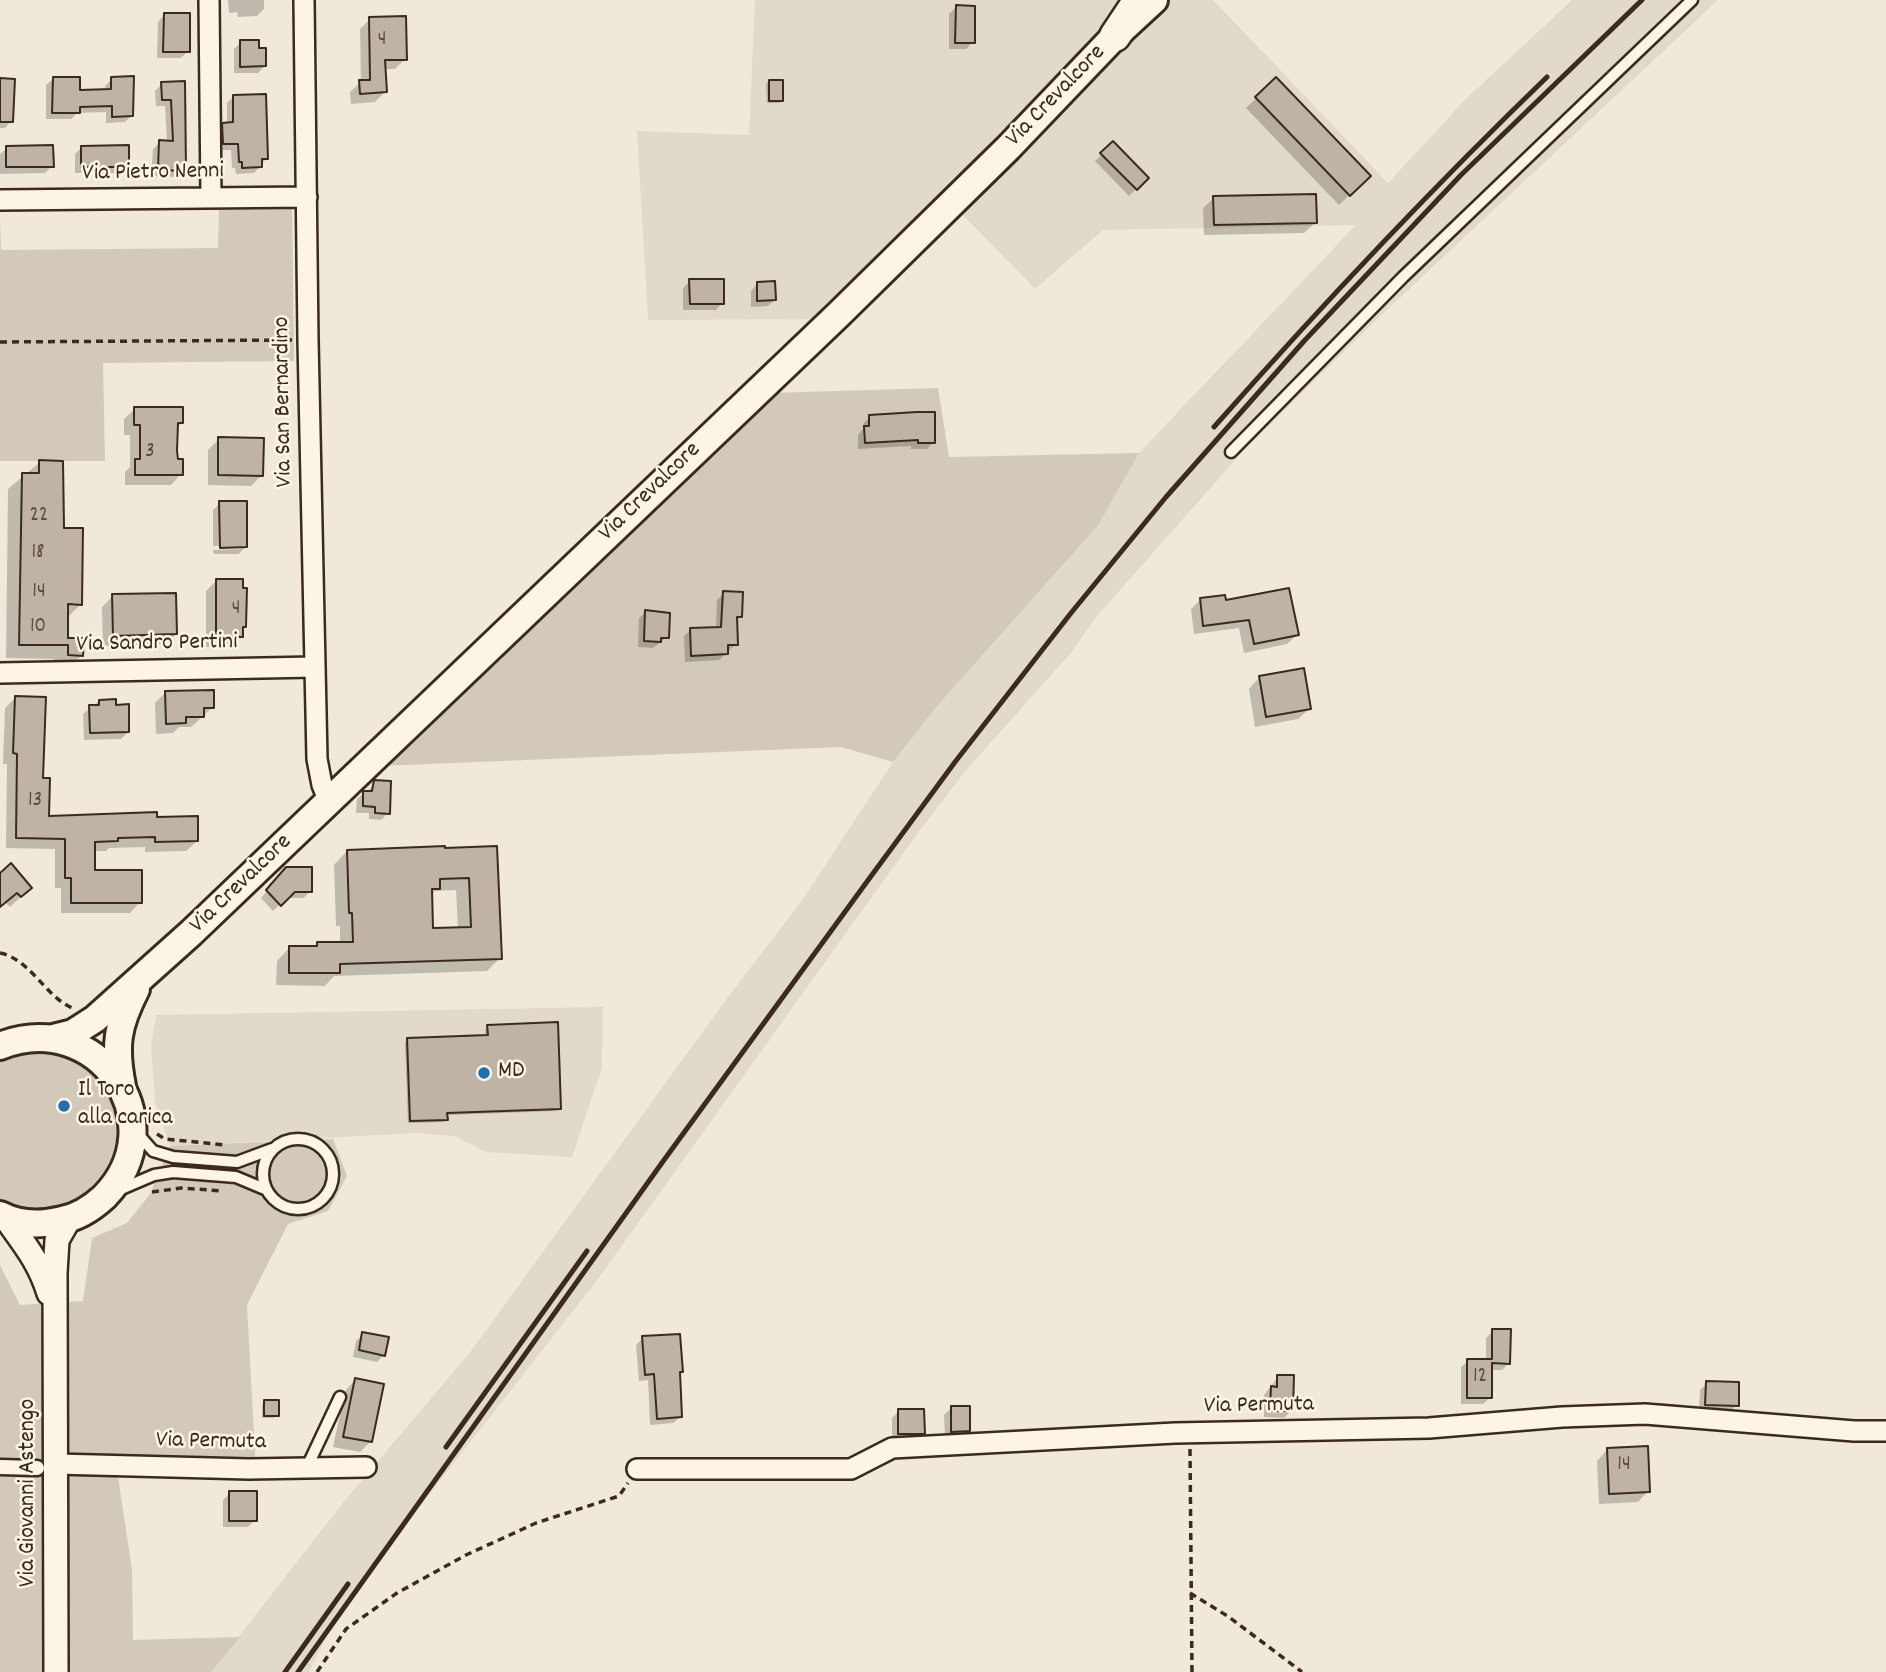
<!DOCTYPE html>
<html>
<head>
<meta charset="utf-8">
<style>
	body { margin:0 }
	canvas { display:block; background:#f0e9d9 }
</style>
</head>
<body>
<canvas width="1886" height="1672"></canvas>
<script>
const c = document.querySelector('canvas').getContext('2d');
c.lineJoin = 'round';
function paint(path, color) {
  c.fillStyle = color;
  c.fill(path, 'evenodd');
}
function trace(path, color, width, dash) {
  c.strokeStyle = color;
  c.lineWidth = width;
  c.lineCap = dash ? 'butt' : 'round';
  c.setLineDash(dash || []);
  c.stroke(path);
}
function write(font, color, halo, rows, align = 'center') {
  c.font = font + ' Dekko,sans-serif';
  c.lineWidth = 5;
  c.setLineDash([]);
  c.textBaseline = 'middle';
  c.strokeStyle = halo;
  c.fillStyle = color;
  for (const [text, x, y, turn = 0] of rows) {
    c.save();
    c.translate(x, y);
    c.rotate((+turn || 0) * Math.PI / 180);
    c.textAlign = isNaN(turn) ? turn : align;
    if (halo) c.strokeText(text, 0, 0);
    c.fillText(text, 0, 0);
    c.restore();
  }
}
paint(new Path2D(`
	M755,0h458l175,183 77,-83 107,-100h146l-342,320 -132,130 -147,166 -27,38 -103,115 -50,65 -322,449 -186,237 -79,109 -21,43h-98l135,-173 125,-148 257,-354 73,-95 92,-140 45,-57 161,-181 40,-71 217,-228 -253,5 -68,59 -74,-76 -116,106 -197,1 -11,-189 112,4z
	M603,1007l-1,61 -30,89 -86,-5 -32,-16 -37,-3 -247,13 -15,-45 -4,-56 5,-30z`), '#e1d9c9');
paint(new Path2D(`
	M219,209h73l2,152 -191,2 2,98h-105v-243l1,32 217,-2z
	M938,388l11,69 190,-4 -40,71 -161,181 -45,57 -52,-15 -484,20 175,-177 204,-196z
	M55,1050c10,4 22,8 30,14 77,62 3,178 -85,135v-141l10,-5z
	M333,1139l14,37 -19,35 -40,13 -41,81 9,167 -138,5 14,93 1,70 107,-3 -29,35h-211v-407l20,40 63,-4 9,-63 35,-15 23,-29 20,-48z`), '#d2c9ba');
paint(new Path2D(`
	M228,0h36v9l-7,7 -19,1 -1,-5 -8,1z
	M956,7l17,35 -7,7h-17v-35z
	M164,15l24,36 -7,7h-24l1,-36z
	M370,19l35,40 -10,10h-11l1,23 -10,10 -24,2 -1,-12 11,-10 -1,-53z
	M241,42l24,24 -7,7h-24v-24z
	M53,79l25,13 27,-1v-5l7,-7 20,36 -7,7 -19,1v-11l-29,1 -6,6h-25v-34z
	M1276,79l93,97 -30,29 -93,-97z
	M0,80l11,41 -6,7h-5z
	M769,81l13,19 -3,3h-12l-1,-19z
	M184,83v88l-7,6 -26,-1 2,-27 7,-7h7l-2,-36h-9l-1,-15 7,-7z
	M234,96l32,63 -12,14 -18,1 -1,-6h-3l-1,-18h-14l-1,-19 7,-7h4v-21z
	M1113,144l34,34 -18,18 -34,-35z
	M82,147l45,19 -7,7h-45v-19z
	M7,148l45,18 -7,7 -45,1v-20z
	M1214,198l101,25 -11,10 -100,2 -1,-27z
	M690,281l32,22 -6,7h-33v-22z
	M757,284l18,15 -7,7 -17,1v-16z
	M135,409l47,14 -6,5v33l5,13 -10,11h-46v-13l5,-5v-32h-6v-16z
	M870,417l63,25 -6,7h-16v-3l-53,3v-14l5,-6v-5z
	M219,439l43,36 -11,11 -43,-1v-35z
	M40,462l22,68 19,74 -14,14 -1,22 16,15 -15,14h-13v-10l-48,-1 2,-169z
	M220,503l25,44 -6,7h-25l-1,-4 28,-1v-3h-28v-36z
	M217,580l28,46 -4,4v6l-11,11h-24v-56z
	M724,593l16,23 -5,5 1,23 -17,16 -34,2 -1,-26 7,-6 25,-1 1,-29z
	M113,596l63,38 -11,10 -62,2 -1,-39z
	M1201,599l24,4 72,32 -10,9 -43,9 -5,-25 -45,6 -3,-25z
	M646,612l21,25 -14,11 -15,-1 1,-29z
	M1259,678l50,31 -11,10 -43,8 -6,-38z
	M166,692l47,15 -22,20h-12l-6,6 -17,1 -1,-31z
	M16,697l25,83 6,38h108l42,23 -11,10 -41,1v-5l-36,1 -3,3h-13v21l47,30 -10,11h-69v-25h-6v-39l-49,-1 1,-84h-4l2,-56z
	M99,701l16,6 13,25 -7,7 -37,1 -1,-26z
	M375,782l13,31 -7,7 -12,-1v-6h-13l1,-14 7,-6h3z
	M495,848l5,110 -13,13 -153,5 -9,10 -49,-1 1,-24 13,-14 24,1 4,-4h22v-18h-4l-2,-61 13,-14zM456,890l2,39 -27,1 -1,-34 5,-5z
	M0,875l30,13 -20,19 -5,-5 -5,4z
	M279,877l31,14 -6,7h-18l-13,13 -12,-13z
	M488,1027l71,81 -3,3 -110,4 -3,7 -35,1 -3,-80 3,-3 77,-3v-7z
	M1493,1331l16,32 -7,7h-12v28l-7,6h-22v-37l7,-6h18v-23z
	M363,1334l21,21 -7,7 -24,-5 3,-16z
	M643,1338l38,33 -3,3 2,43 -7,6 -23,2 -2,-45 -9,1 -3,-36z
	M1278,1377l13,34 -7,7 -20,-1v-22z
	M355,1380l15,62 -10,10 -27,-5 12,-56z
	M1707,1383l30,22 -7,7 -31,-1 1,-21z
	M265,1402l12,13 -3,3h-12v-13z
	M951,1408l17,23 -6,6 -17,1 -1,-23z
	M899,1411l24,22 -7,7h-24v-22z
	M1607,1450l41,41 -10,11 -39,2 -2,-43z
	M230,1493l25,27 -7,7h-25v-27z`), '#0003');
const building = new Path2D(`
	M956,5l19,1v37h-20z
	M164,13h26v39h-27z
	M406,16l1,44h-22l2,32 -27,2 -1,-14h11l-1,-63z
	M240,40h19v8h7v18l-26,1z
	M134,76l-1,40 -21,1v-11l-32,1v6h-28l1,-36h27v13l31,-1v-12z
	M1276,77l95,99 -21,20 -95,-99z
	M0,78l15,1 -2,43h-13z
	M769,80h14v21h-14z
	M185,81l1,90 -28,-1 1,-30 14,1 -2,-41h-9l-1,-18z
	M266,94l2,65h-6v8l-20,1v-6h-3l-1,-18h-15l-1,-21 11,-1v-27z
	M1113,141l36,37 -12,12 -37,-37z
	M53,145l1,22h-48v-21z
	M129,145v22h-48v-21z
	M1316,194l1,29 -103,2 -1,-29z
	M689,279h35v25h-34z
	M775,281l1,19 -19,1v-19z
	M134,407h49v16h-5l-1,28 1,8h5v16h-48v-16h5v-34h-6z
	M917,412h18v31h-17v-3l-53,3 -1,-17h5v-11z
	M218,437l46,1 -1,38 -45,-1z
	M39,460l24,1 1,67h19l-1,77 -14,-1v34h16l-1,18 -15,-1v-10h-49l3,-172h17z
	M219,501h28v46l-27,1z
	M216,579h27v9h4l-1,39h-3v10h-27z
	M1289,588l10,47 -45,9 -5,-24 -46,6 -3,-28 25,-3 1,5z
	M723,591l20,1 -1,25h-5l1,28h-10v9l-37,2 -1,-28 31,-1z
	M176,593l1,41 -64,2 -1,-42z
	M645,610l25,3 -1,25h-8v4l-17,-1z
	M1304,668l7,41 -45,8 -7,-41z
	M214,690v18h-10v9h-18v6l-20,1 -1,-33z
	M15,696l31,1 -3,81h7l-1,38 108,-4v5l41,-1v25l-43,1v-5l-37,1v3l-23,1v28h47v33h-71v-25h-6v-39l-49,-1 1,-84 -4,-1z
	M116,699v6l13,-1v28l-39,1 -1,-28h10v-5z
	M374,780l17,1 -1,33 -15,-1v-6l-12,-1v-15h9z
	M445,846v2l52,-2 5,113 -162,5v9h-51v-27h28v-4h36l-1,-29h-3l-2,-63zM469,878l2,49 -38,1 -1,-39h8v-10z
	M11,863l21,25 -11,9 -4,-4 -17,14v-34z
	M286,867h26v25h-17l-14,14 -15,-16z
	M558,1022l3,87 -114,4 1,7 -38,1 -3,-83 81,-3 -1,-10z
	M1492,1329h19l-1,35 -18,-1v35h-25v-39h25z
	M362,1332l27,5 -4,19 -26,-6z
	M680,1334l3,38h-3l2,45 -25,2 -3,-45 -9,1 -3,-39z
	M1277,1375h17l-1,36h-23l1,-25 6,1z
	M355,1378l29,6 -12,58 -29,-5z
	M1706,1381l33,1v24l-34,-1z
	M264,1400h15v16h-15z
	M951,1406h19v25l-19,1z
	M898,1409h26l1,25h-27z
	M1648,1446l2,46 -41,2 -2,-46z
	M229,1491h28v30h-28z`);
paint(building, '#beb3a4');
trace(building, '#3b2a1e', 2);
const service = new Path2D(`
	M1231,452l172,-175 289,-277
	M138,1134l15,17 20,6 64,5 35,-13
	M263 1174a35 35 0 1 1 70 0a35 35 0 1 1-70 0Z
	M119,1190l35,-15 19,-3 63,5 31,13
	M307,1467l33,-70`);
const pedestrian = new Path2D(`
	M0,1467l37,1`);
const minor = new Path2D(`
	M209,0l2,198
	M304,0l4,340 9,419 5,26 7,17
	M0,200l307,-3
	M0,673l315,-6
	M56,1464l193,5 117,-2
	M637,1469h214l41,-21 283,-15 254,-5 133,-11 83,-3 209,17h32`);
const tertiary = new Path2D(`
	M5,1217c19,27 34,44 44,76
	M56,1672l-1,-399 2,-33 12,-21`);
const secondary = new Path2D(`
	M53,1038l20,-5 22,-14 96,-86 647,-618 170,-167 107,-112 39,-36
	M0,1046c98,-39 177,77 104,151 -12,11 -26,20 -42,23 -20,5 -43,5 -62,-5
	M122,1086c-8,-40 -5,-60 14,-97`);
const primary = new Path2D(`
	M1115,36l24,-36`);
trace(service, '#3b2a1e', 15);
trace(pedestrian, '#3b2a1e', 19);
trace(minor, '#3b2a1e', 24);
trace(tertiary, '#3b2a1e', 28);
trace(secondary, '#3b2a1e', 32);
trace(primary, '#3b2a1e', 35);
trace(new Path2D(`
	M0,342l292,-2
	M0,953c30,6 45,43 72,55
	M157,1134l8,5 61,6
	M152,1192l29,-4 42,3
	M1190,1449l2,223
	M1190,1593l39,24 73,55
	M317,1672l29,-43 51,-36 69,-38 70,-32 83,-27 9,-13`), '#3b2a1e', 3.5, [7, 5]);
trace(service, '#fcf5e5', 10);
trace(pedestrian, '#fcf5e5', 14);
trace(minor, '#fcf5e5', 19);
trace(tertiary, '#fcf5e5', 23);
trace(secondary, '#fcf5e5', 26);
trace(primary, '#fcf5e5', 30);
trace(new Path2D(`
	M1214,427c107,-121 217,-238 333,-350
	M446,1447l141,-196
	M285,1672l63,-88
	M298,1672l366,-512 202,-277 89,-121 116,-149 95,-116 139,-157 156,-165 181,-175`), '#3b2a1e', 5);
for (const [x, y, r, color] of [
	[484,1073,7,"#1f6fb2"],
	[64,1106,7,"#1f6fb2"]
]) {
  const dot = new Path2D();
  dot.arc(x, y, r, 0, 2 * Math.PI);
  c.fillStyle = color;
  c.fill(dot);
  trace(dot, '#fcf5e5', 2.5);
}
write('21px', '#5c4c40', null, [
	["4",382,41],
	["3",150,453],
	["22",39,517],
	["18",38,554],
	["14",39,593],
	["4",236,610],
	["10",38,628],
	["13",35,802],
	["12",1480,1378],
	["14",1624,1466]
]);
write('24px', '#3b2a1e', '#fcf5e5', [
	["Via Crevalcore",1057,97,-46],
	["Via Pietro Nenni",153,174,-1],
	["Via San Bernardino",285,402,-91],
	["Via Crevalcore",651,493,-44],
	["Via Sandro Pertini",157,645,-1],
	["Via Crevalcore",242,885,-44],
	["Via Permuta",1259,1407,-1],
	["Via Permuta",211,1443,1],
	["Via Giovanni Astengo",30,1493,-90]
]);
write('24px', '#3b2a1e', '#fcf5e5', [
	["MD",498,1073],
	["Il Toro",78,1092],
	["alla carica",78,1120]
], 'left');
</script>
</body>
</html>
